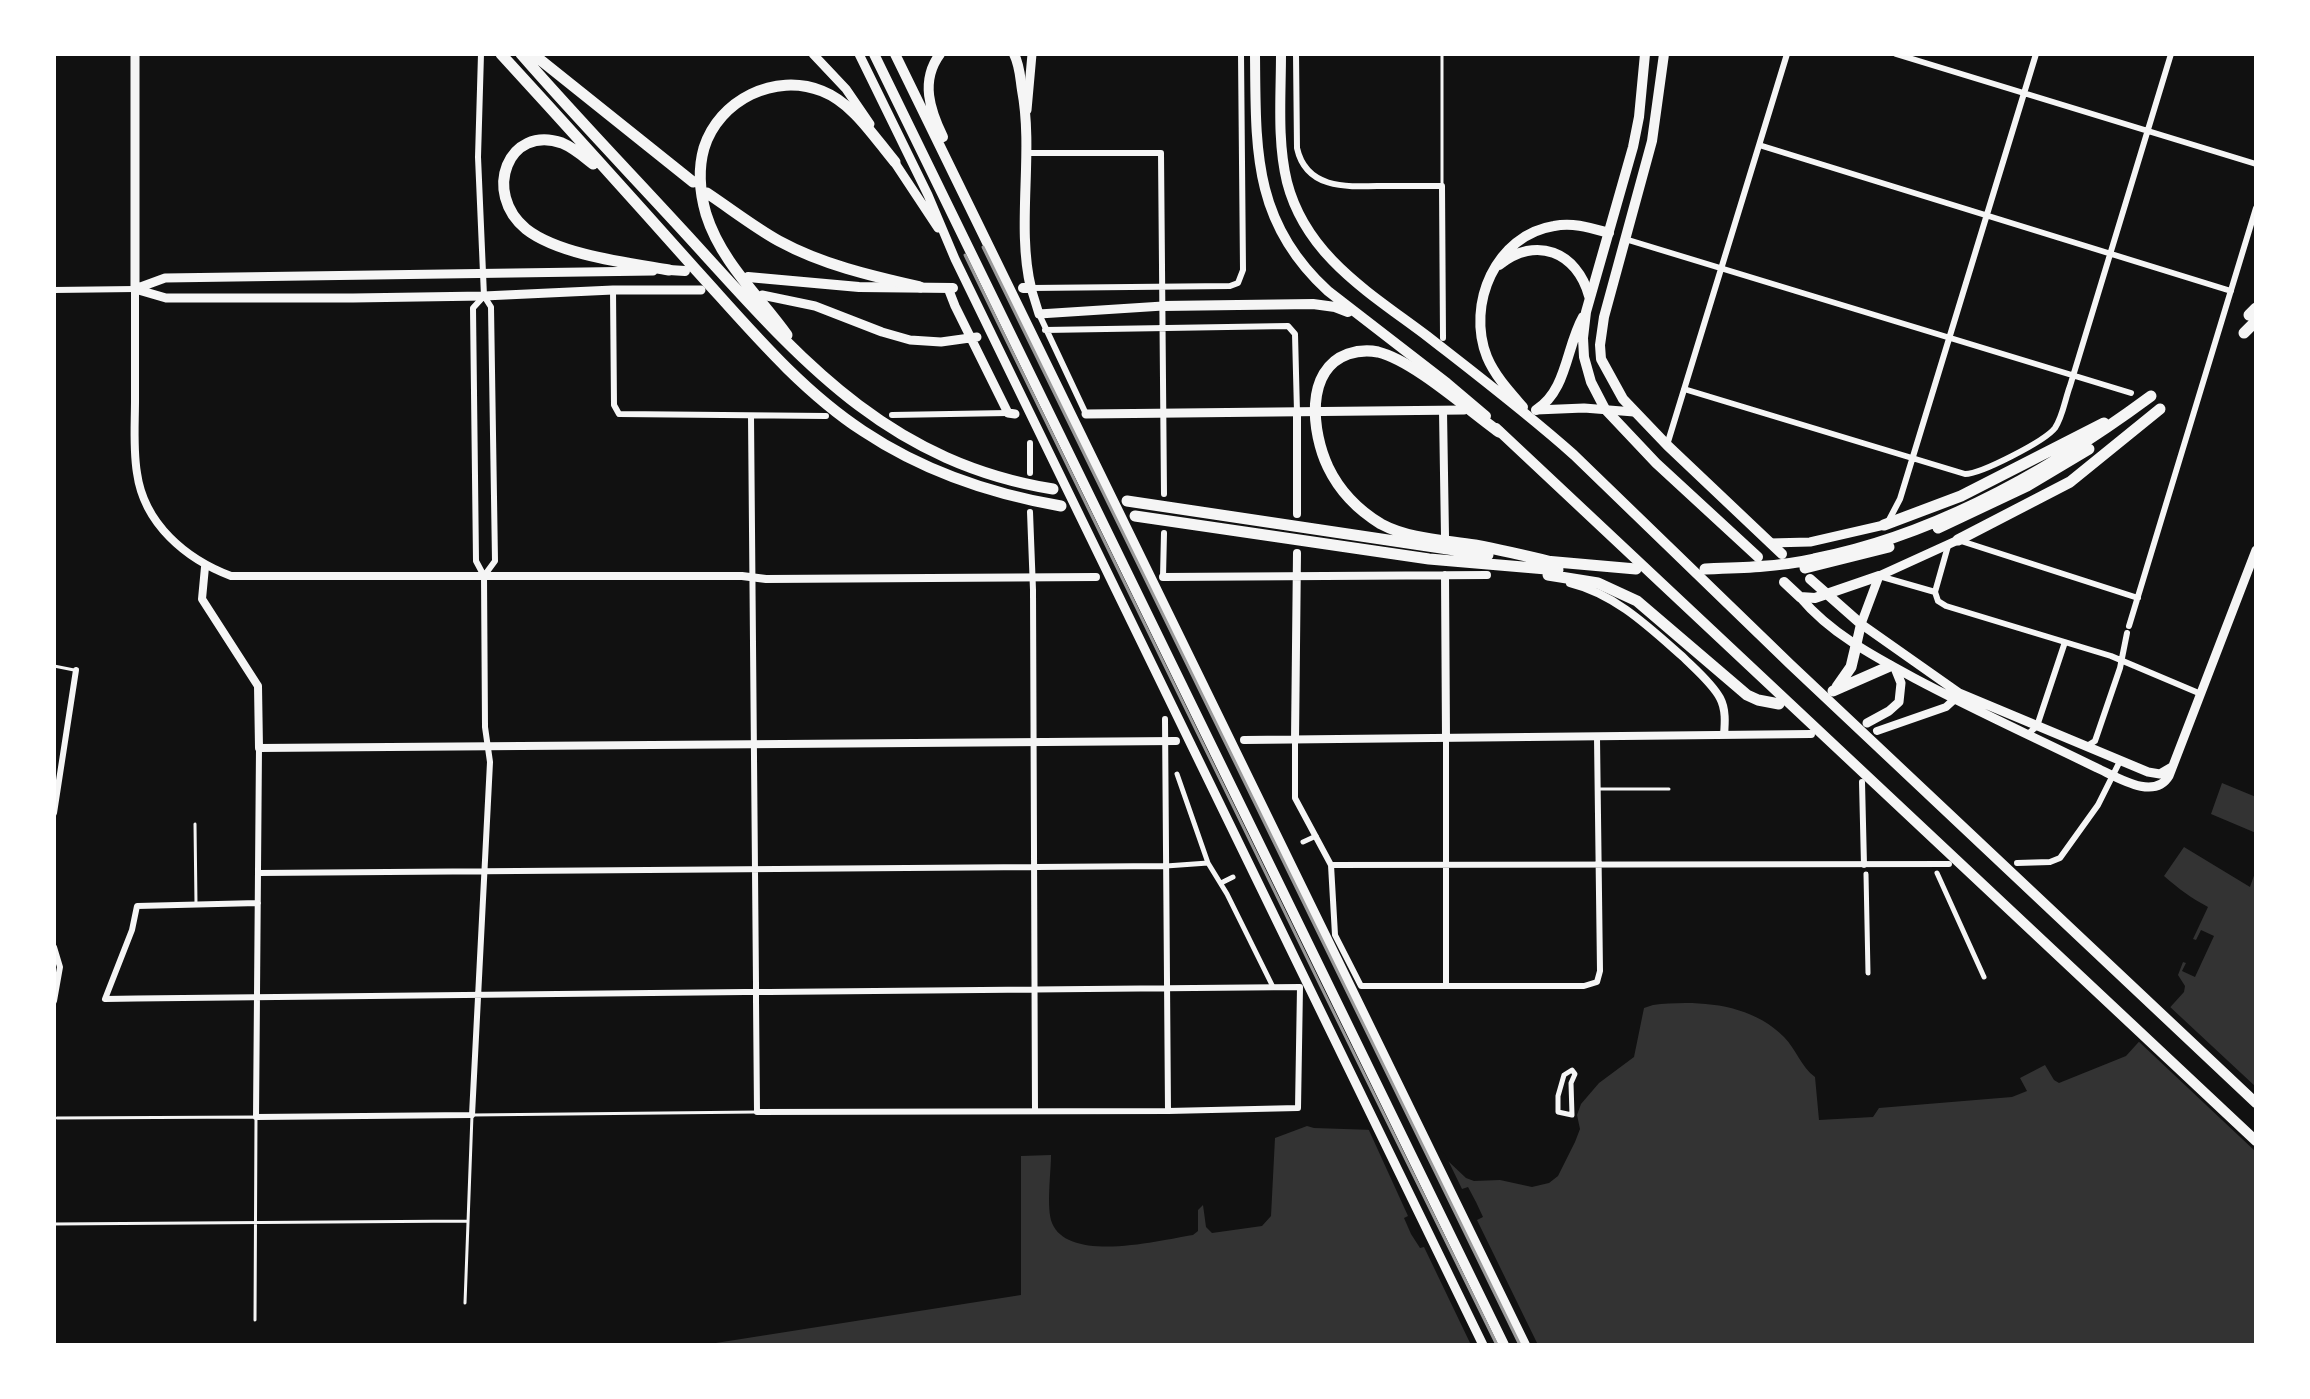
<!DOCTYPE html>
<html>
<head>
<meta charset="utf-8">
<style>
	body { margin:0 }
	#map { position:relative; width:2310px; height:1399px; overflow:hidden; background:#111; font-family:"Space Grotesk",sans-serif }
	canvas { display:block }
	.frame { position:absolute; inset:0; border:56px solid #fff; pointer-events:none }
</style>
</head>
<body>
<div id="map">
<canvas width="2310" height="1399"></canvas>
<div class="frame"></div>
</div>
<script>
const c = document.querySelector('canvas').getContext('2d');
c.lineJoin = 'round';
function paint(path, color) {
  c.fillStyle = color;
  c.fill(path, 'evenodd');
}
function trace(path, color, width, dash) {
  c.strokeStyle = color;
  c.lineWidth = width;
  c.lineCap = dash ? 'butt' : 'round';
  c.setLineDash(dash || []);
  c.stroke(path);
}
paint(new Path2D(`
	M2222,783l34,14v36l-45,-19z
	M2184,847l66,40 6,-17v475h-1553l318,-50v-139l30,-1c0,18 -5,53 1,68 17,41 109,17 141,12l5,-4v-21l5,-5 3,22 6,6 50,-7 9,-10 4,-78 32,-12 7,2 60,2 74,31 18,17 8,3 26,-1 32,7 17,-4 9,-7 17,-34 5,-13 -3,-14 4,-11 18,-21 35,-26 10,-49 9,-3c45,-5 97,-2 131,32 12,12 17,30 31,40l4,43 54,-3 6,-9 133,-11 15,-6 -7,-13 25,-13 9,15 5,3 67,-27 58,-64 1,-6 -7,-11 5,-13 3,1 -4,8 13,6 19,-41 -13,-6 -5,10 -3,-1 15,-32c-17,-9 -29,-18 -44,-31z`), '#333');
paint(new Path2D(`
	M2168,1005l88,82v65l-120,-113z
	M1367,1126l40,8 23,10 15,10 17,35 6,-2 8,15 7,15 -6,3 61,125h-67l-47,-98 -4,1 -9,-14 -7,-16 4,-2z`), '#111');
trace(new Path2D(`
	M1442,186v-132
	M54,666l20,4
	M1598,789h71
	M195,824l1,80
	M57,1118l199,-1 -1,203
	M54,1224l414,-3
	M465,1303l7,-188 285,-3`), '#f5f5f5', 3);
trace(new Path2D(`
	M1177,774l31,89 19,31 46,93
	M1303,842l13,-6
	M1166,866l42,-3
	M1937,873l47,104
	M1866,874l2,99
	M1221,883l12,-6
	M1572,1070l3,4 -4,9 1,32 -14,-3v-16l6,-21z`), '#f5f5f5', 5);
trace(new Path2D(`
	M481,54l-3,103 6,139 7,11 4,254 -11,15
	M1296,54l1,94c9,41 49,39 82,38 21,0 42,0 63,0l1,152
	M1896,54l360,110
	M1759,145l472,146
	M1026,153h135l3,341
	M1625,239l506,154
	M1031,288l199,-2 8,-3 5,-13 -2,-216
	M54,290l81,-1
	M613,290l1,115 5,9 207,2
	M1039,314l47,100
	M1045,330l243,-4 7,8 2,78
	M1684,389l281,85c16,0 80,-33 90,-46 8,-12 10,-29 15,-42l101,-332
	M892,415l116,-2
	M1030,443v30
	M1667,445l120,-391
	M1030,512l3,78 2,521
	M1889,520l11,-21 136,-445
	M1961,541l177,57
	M1879,576l56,16 3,9 8,5 165,50 90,38
	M1163,577l1,-44
	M1935,592l13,-46
	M2129,626l127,-418
	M1165,719l3,392
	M2028,734l9,-8 28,-84
	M1446,739v247
	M1295,740v58l36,67 4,70 26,51h223l13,-4 3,-11 -3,-233
	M2087,746l8,-5 25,-73 7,-35
	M259,748l-3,369 216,-2 18,-353 -5,-35 -1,-151 -8,-15 -3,-253 11,-12
	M1862,782l2,83
	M54,813l22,-143
	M2017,863l33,-1 10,-4 38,-53 22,-44
	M1331,865l618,-1
	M258,873l908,-7
	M258,903l-121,3 -5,24 -27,69c213,-4 426,-5 640,-7h24l531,-5 -2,121 -130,3 -411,1 -1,-112v-16l-5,-568
	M54,947l6,20 -6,34`), '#f5f5f5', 6);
trace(new Path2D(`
	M135,289c0,37 0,74 0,111 0,24 -2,49 2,73 7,51 49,86 94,103h511l24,3 330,-2
	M1443,411l2,125
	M1297,514v-102
	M205,567l-3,32 56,87 1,62 917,-7
	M1445,575l1,164
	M1163,577l324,-2
	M1570,583c45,11 79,44 113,74 12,12 29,26 37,41 6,11 5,25 4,37
	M1877,731l69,-24 11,-10
	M1244,740l567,-6
	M1295,740l2,-187`), '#f5f5f5', 8);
trace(new Path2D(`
	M135,54v235
	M813,54l33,35 24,35
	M859,54l69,141 27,64 528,1086
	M1027,110l5,-56
	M891,157l47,71
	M948,288l7,18 53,107 7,1
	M1031,288l8,26 124,-8
	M135,289l31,9h187l131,-2 129,-6h88
	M135,289l30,-11 488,-7
	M762,295l53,11 67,26 28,8 31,2 36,-5
	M1536,410l48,-2 50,4
	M1086,414l378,-4
	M1958,540l-79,36 -18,48 98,69 189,79 12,2 12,-7
	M1770,543l40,-1 74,-17
	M1800,597c30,36 73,59 114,81 60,32 122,60 183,90 20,9 57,33 72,8l87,-226
	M1867,723l22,-12 10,-9 2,-19 -6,-15`), '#f5f5f5', 9);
trace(new Path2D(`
	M874,54l630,1291
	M895,54l630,1291
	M940,54c-20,27 -10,56 3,83
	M1014,54c6,12 6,23 8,36 12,63 -6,137 9,198h-8
	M1645,54l-6,63 -6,30 -47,165 -3,26 1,19 7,25 14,27 51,54 102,94
	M1664,54l-12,87 -48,176 -4,28 1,14 22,40 44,46 115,109
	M669,270l16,1
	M748,277l111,10 94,1
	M1536,410c31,-19 30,-63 47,-93
	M1810,579l51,45 -5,22
	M1784,582l16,15 15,1 64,-22`), '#f5f5f5', 10);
trace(new Path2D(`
	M1255,54c1,94 -3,168 73,237l119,92 39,33
	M1281,54c0,42 -4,87 6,128 19,74 83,111 140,154 50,39 100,77 147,119l217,210 465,438
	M1499,265c37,-30 78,-13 90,31
	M1163,306l150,-2 22,3 13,5
	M1523,407c-14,-16 -28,-31 -36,-50 -21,-53 9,-122 67,-131 19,-4 37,2 55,7
	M1496,428l760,713`), '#f5f5f5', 10);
trace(new Path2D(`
	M501,54c66,72 131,144 196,217 51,56 102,118 166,160 60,40 128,63 198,75
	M521,54c53,61 110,120 165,180 109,119 196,227 367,255
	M533,54l160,128
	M593,164c-10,-8 -19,-16 -31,-21 -54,-19 -80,50 -36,86 33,26 102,34 143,41
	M707,193c24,16 47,34 72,48 44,24 93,35 141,46
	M2249,315l7,-7
	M2244,333l12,-12
	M787,335c-28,-39 -66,-73 -81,-121 -6,-21 -8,-45 -2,-66 15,-48 71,-76 118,-57 31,12 52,46 73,71
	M1499,432c-32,-23 -85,-71 -121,-80 -10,-2 -21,-1 -30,2 -44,16 -36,79 -20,113 11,23 30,43 53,57 28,15 63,16 94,21 26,5 52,11 77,17
	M1127,501l361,54
	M1135,516l294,43 129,11
	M1884,525l77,-29 143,-73
	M1938,528l89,-42 62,-37
	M1958,540l112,-58 90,-73
	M1545,561l91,8
	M1805,568l84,-21
	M1705,569c36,-1 73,-2 109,-10 123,-24 237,-89 337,-163
	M1548,575l50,8 39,18 110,94 11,5 21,4
	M1837,687l14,-20 5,-21
	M1833,691l57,-25`), '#f5f5f5', 11);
trace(new Path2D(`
	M983,247l537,1098
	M965,255c175,365 354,727 532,1090`), '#9a9a9a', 3);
</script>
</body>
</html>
